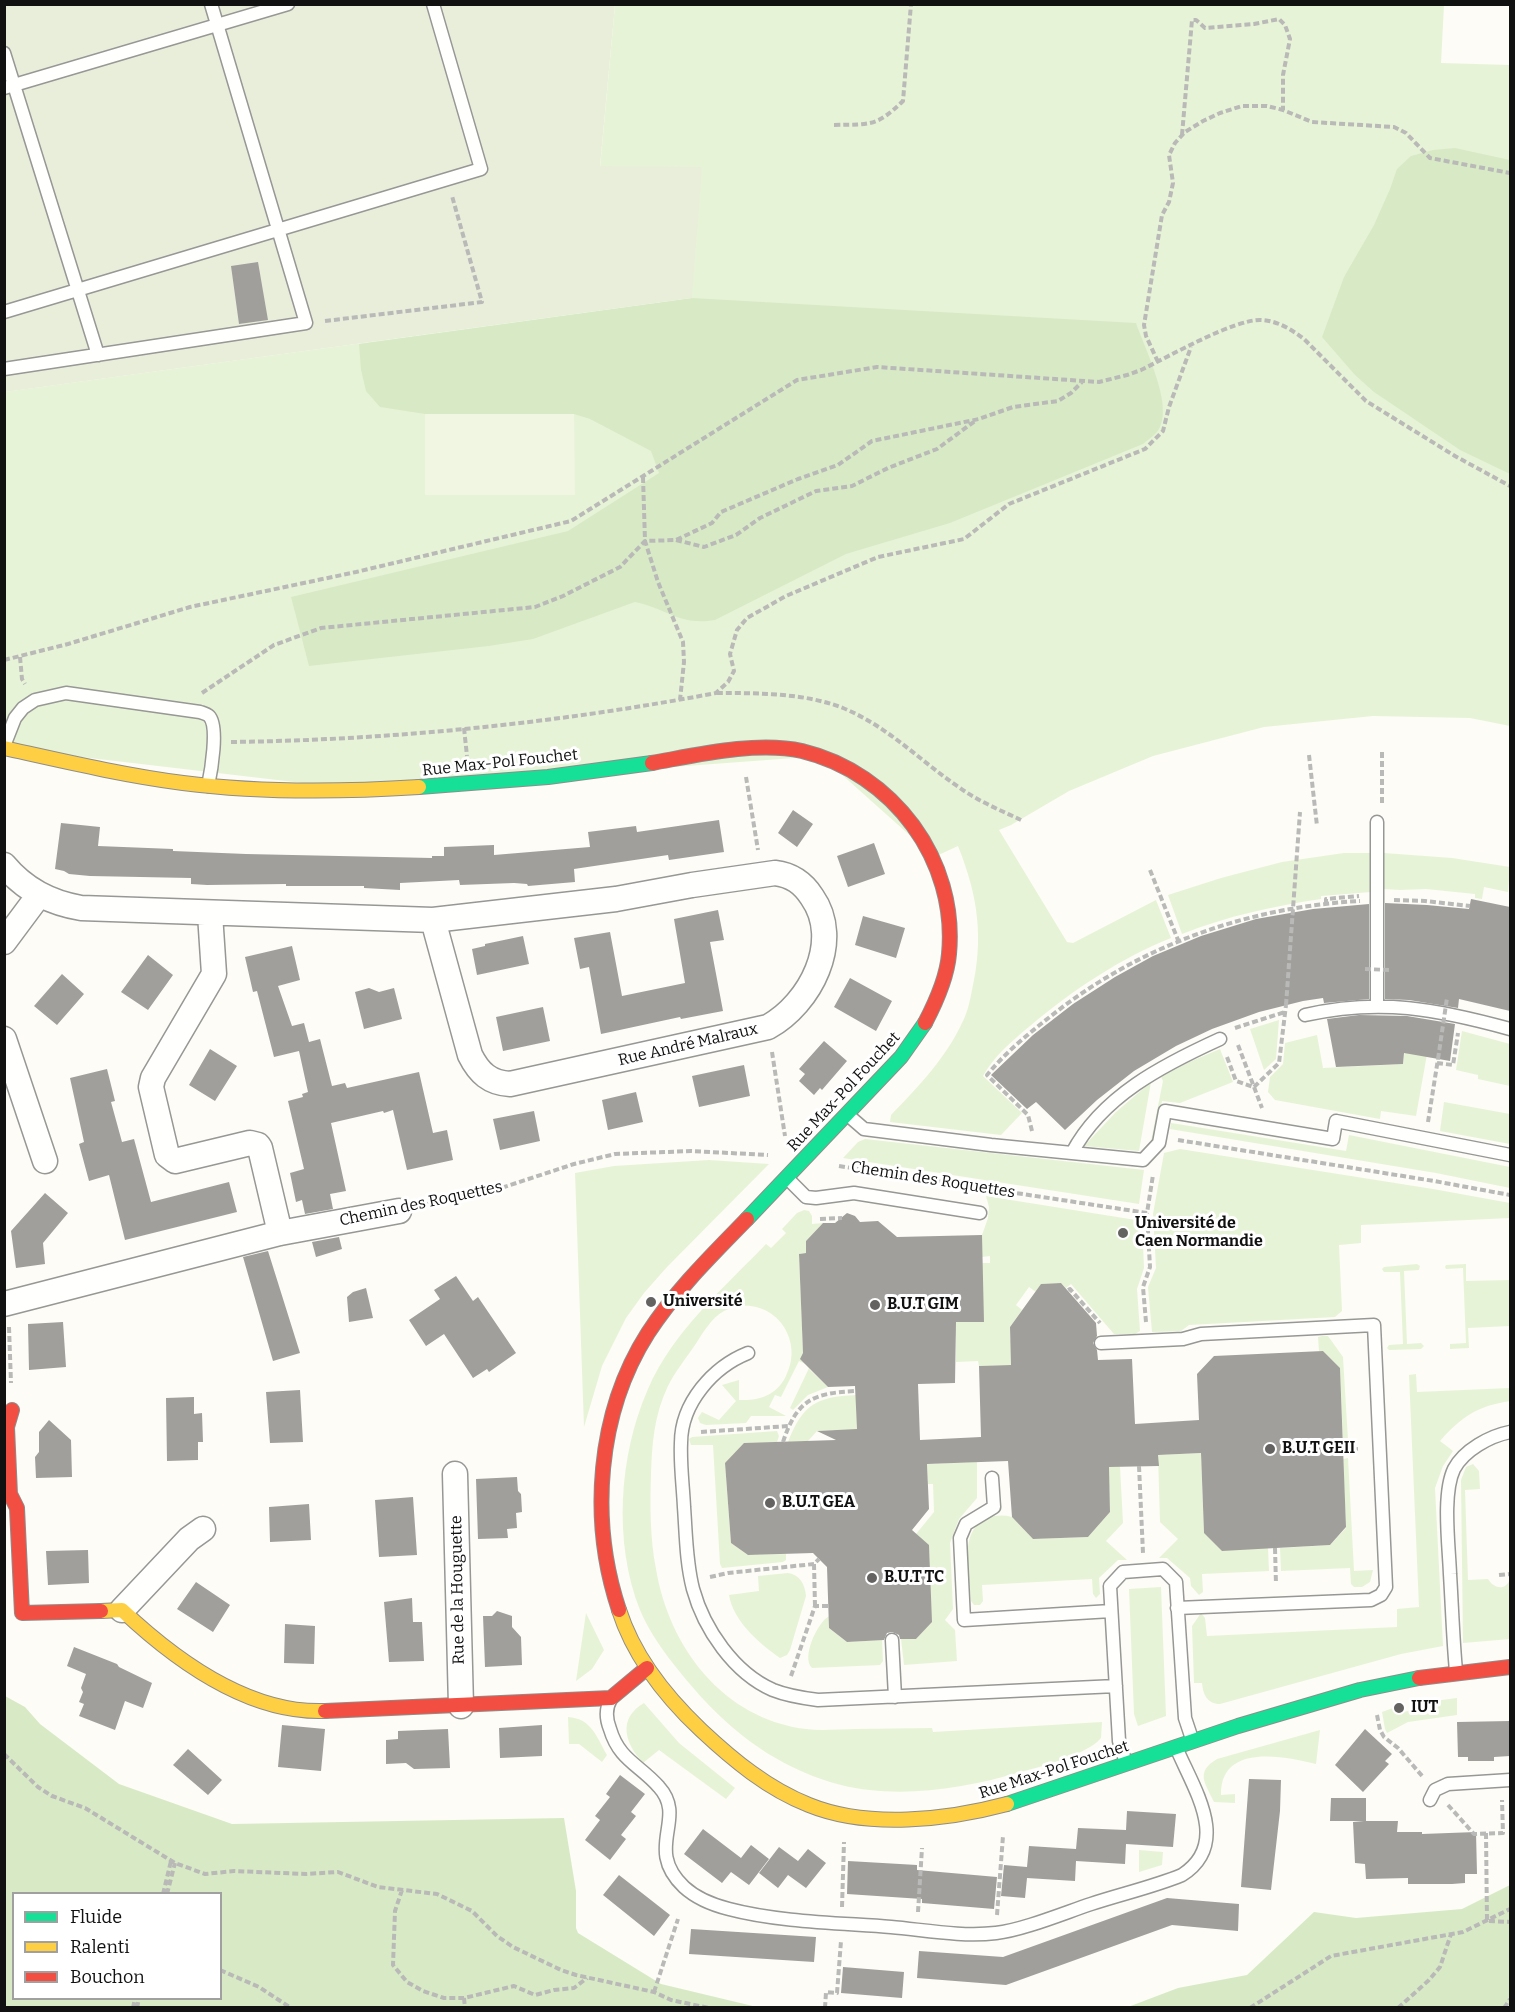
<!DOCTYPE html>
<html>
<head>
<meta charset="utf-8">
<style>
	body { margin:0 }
	#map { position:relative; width:1515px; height:2012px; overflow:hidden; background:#fdfcf7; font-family:Bitter,serif }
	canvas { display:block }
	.frame { position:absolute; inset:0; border:6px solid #111; pointer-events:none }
	.legend { position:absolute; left:12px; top:1892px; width:210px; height:108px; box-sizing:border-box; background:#fff; border:2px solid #a0a0a0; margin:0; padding:8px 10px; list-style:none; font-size:18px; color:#111 }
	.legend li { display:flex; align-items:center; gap:12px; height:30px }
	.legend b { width:30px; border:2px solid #a0a0a0 }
</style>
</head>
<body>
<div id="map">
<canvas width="1515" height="2012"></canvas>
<div class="frame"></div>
<ul class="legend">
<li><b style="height:8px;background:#16e098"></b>Fluide</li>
<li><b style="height:8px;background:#ffcf43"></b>Ralenti</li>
<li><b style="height:8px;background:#f24e42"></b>Bouchon</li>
</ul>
</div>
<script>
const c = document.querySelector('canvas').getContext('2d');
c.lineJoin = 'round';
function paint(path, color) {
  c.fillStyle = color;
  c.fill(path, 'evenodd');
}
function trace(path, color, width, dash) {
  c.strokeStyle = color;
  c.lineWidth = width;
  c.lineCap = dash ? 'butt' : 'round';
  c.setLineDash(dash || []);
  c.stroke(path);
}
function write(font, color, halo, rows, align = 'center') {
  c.font = font + ' Bitter,serif';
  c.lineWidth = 6;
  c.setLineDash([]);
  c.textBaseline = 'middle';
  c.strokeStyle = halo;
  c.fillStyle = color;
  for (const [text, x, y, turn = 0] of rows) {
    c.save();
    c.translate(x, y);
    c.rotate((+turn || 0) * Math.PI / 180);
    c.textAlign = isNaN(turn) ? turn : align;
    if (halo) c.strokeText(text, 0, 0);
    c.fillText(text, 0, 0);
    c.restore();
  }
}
paint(new Path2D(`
	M615,5h829l-3,58 69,2v661l-40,-8 -97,-2 -109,11 -111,29 -84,35 -58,34 -12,5 68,112 6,1 83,-43 15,38c-52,21 -98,52 -141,88 -17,14 -36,30 -47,50l39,37 -21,22 -111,-13 1,-7c28,-29 55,-57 72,-94 5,-10 7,-21 9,-31 12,-52 6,-94 -14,-144l-24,11 -113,-101 -459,34 -357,-42 -1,-356 688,-94 -92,-131z
	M1344,853h26l1,39 -50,4v3c-48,7 -93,17 -139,35l-14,-39 53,-17 61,-16z
	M1384,853l68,5 58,9 -2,25 -24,-5 -2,12 -7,-1v-4l-49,-5 -26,1 -16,-1z
	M1279,1020l-3,39 -12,11 -14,-41z
	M1462,1031l48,13v42l-32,-7v-4l-22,-5z
	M1317,1035l6,33 80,-4 3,-24 23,3 -13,73 -35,-5 -1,8 -105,-19 -7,-8 2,-15 13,-13 2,-21z
	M1220,1049l13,33 -53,21 -18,-2 -7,39 -5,6 13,-65 -2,-4 26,-14z
	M1151,1082l-12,69 -55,-5 32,-34z
	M1444,1102l66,12v30l-70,-13z
	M1171,1123l175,28 3,-16 161,32v21l-74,-15 -266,-44z
	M865,1139l279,31 -5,34 -296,-46 15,-16z
	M1180,1149l253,40 77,14v15l-149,7v18l-22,2 3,66 -7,6 -146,8 -8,6 -29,1 -4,-45 8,-19 -3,-54 11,-61z
	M709,1160l60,4 -102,103 -23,26 -18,25 -24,48 -18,61 -9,-254 39,-7z
	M986,1196l156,25 2,47 -7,21 3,42 -5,3h-21l-43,-50 -5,4 -5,-5 -19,1 -6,8 -7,-5 -13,18 6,5 -12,17v12l10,11v15l-41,1 -1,-5 -22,1v-25l-6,-7 32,-67h8v-7l-8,1v-22l6,-17 1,-11z
	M804,1210l5,1 3,5v8l11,-1 -17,18v12l-7,1 4,96 7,20 18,17 -20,8 -15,15 -3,-2 20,-42 -11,-5 -18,36 -6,-2 -6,12 17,9h-35l-5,7 -40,2 -6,-2 -2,-5 4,-6 17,8 17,-19 -14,-16 17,-5v20c19,1 36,-4 46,-22 23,-41 -17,-88 -61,-67 -13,7 -21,22 -29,34 -9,13 -20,27 -27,41 -14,29 -16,58 -17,88 -1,31 -1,65 5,95 13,78 67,150 150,160 16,2 33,0 50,0 25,0 51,-1 76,-1l1,4 169,-10 -1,16c-14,17 -62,29 -84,35 -54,16 -120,26 -176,12 -54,-14 -99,-44 -137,-85 -24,-27 -50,-57 -64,-90 -27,-68 -21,-155 8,-221 25,-58 75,-100 118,-145l5,4 15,-15 -4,-4 15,-16z
	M1417,1264l3,2 -1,4 -15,1 3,73 14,-1 3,3 -3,3 -32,1 -2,-2 2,-3 14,-1 -3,-72h-16l-2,-3 2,-2z
	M1466,1264v17l44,-1v46l-42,2 1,20 -19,1v-5l16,-1 -3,-75 -17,1 -1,-2 1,-2z
	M1322,1336h6l15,21 5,83 -5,3 -3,-75 -17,-17h-4l-1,-14z
	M1416,1374l1,18 93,-4v13c-32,5 -48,15 -70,40l13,10 -10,15 -8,22 8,158 -42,8 -181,50c-13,0 -17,-10 -18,-21h-8l-2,-57 9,-13 4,5 2,18 190,-9v-18l22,-2 -10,-232z
	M856,1395l2,47h-11l-13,-12 -17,1 -9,10 -20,1c15,-38 28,-45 68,-47z
	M777,1431l2,5 -2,6 -52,21 6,80 17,12 38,-1v6l-3,2 -61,6 -2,-4 -7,-119h-22l-2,-6 3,-2z
	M1201,1453l3,80 64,15 1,23 -67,3 1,18 -4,3 -8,-9 -1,-8 -23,-20h-8l19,-19 -18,-17 -2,-67z
	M1108,1457l12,10 3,56 -17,18 21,19h-9l-19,18 1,16 -4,4 -3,-4 -1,-15 -110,6 1,16 -3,4h-6l-3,-4c-1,-26 -14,-71 17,-83 8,-3 16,-3 24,-1l21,22 55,-2 22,-25z
	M1348,1458l6,113 19,-1 -3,12 -8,5h-8l-3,-3 -1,-16 -69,3 -1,-23 50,-3 16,-17 -3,-69z
	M977,1462v36l-18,21 -9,24 3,66 -8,11 10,10 2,31 -53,4 -3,-26h15l15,-17 -2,-76 -13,-12 18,-22 -1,-28h-5l-1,-20z
	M1473,1464l6,7 1,18 -15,1 3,90 20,-1c6,10 18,12 22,0v60l-47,4 -2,-163 5,-13z
	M788,1573c12,2 17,11 18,23l-16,54 -3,5 -7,3c-20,-14 -47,-37 -51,-63l30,-4 -1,-15z
	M1161,1587l5,129 -28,10 -4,-12 -5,-125z
	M586,1613l18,37 -12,19 -16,12z
	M829,1616v12l18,14 35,-2 1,21 -3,4 -68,3c-11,-10 5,-45 17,-52z
	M1457,1698v17l-49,7 -21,11 -2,-4 -3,-17 11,-4 2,6 17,-4v-6z
	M644,1703l35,40 56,45 -9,11 -67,-49 -16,13c-18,-20 -26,-44 1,-60z
	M568,1717c24,2 28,19 39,38l-5,7 -23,-18h-10z
	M1320,1730l-4,34c-32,-8 -96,-21 -95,31l14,-1v9l-21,-1c-9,-19 -19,-30 3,-43z
	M1139,1850l24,2 -1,13 -23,7z`), '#e7f3d7');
paint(new Path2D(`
	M1455,148l55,12v314l-50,-24 -86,-58 -19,-17 -33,-38 22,-60 30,-52 16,-36 7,-20 14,-13 22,-6z
	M692,298l444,25c9,26 36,79 24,104 -3,7 -11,12 -17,17l-193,79 -104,31 -131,66c-36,6 -47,-11 -80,-18l-102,37 -44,7 -180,20 -18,-69 277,-66 91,-58 -8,-22 -61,-32 -16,-5h-149l-45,-7 -14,-16 -5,-21 -2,-26z
	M5,1696l20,11 15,17 79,60 113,40 332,-6 12,73v37l2,5 83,51 96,23h-752zM14,1894h206v104h-206z
	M1510,1885v122h-382l50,-19 69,-13 67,-63 42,6 106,-9z`), '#d8eac5');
paint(new Path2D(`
	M4,5h611l-15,161 102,1 -10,131 -687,94z`), '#e9eedb');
paint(new Path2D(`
	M425,414h149l1,81h-150z`), '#f0f6e1');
paint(new Path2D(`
	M258,262l10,58 -29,4 -8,-58z
	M793,810l20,14 -16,23 -19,-14z
	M719,820l5,32 -55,8 -1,-5 -94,14 1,13 -47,4 -1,-2 -13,-1 -54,2 -1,-5 -59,3v7l-36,-2v-2h-78v-2l-79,1 -16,-1v-6l-101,-2 -21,-2 -5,-3 -9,-2 6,-46 39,4 -2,19 75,3v2l73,3 186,4v-2h12v-9l50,-2v10l96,-8 -2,-15 48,-6 1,6z
	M874,843l11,31 -37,13 -11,-31z
	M1471,899l39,8v104l-51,-12 -1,9 -49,-8 -24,-1v-96l42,2 42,4z
	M1369,904v95l-45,4 -1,-5 -20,3 -44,11 -47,17 -36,17 -42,25 -37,29 -32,30 -29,-28 -9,7 -36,-34 42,-40 40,-31 42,-27 38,-21 48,-20 55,-17 57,-10z
	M718,910l6,30 -14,2 13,69 -42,8 -1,-2 -79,17 -12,-67 -9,2 -6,-31 36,-6 12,64 63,-13 -11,-64z
	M863,916l42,12 -9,30 -41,-13z
	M523,936l6,28 -52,11 -5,-26 13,-3v-2z
	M292,946l8,34 -22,6 14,40 12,-3 5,19 11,-3 12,47 13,-3 2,5 72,-16 14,61 14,-3 6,30 -46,10 -14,-60 -9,3 -1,-2 -52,12 15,68 -16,3 3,15 -28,5 -3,-14 -6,2 -6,-29 14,-4 -16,-68 15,-4 -1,-3 6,-2 -9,-41 -25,6 -17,-66 -4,1 -8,-35z
	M148,955l25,20 -25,35 -27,-18z
	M62,974l22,20 -27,31 -23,-19z
	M850,978l42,23 -16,30 -42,-24z
	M369,988l10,4 15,-4 8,31 -38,10 -9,-37z
	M543,1007l7,34 -47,10 -7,-34z
	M1359,1015l48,1 48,8 -5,37 -46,-8 -1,11 -67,3 -9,-48z
	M824,1041l23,20 -25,29 -2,-2 -6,7 -15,-14 6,-7 -6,-5z
	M210,1049l27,17 -22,35 -26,-16z
	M744,1065l6,31 -51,11 -7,-31z
	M107,1069l8,32 -4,1 11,40 12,-3 17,63 78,-20 8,30 -112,28 -16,-65 -20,6 -10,-37 5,-2 -14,-64z
	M636,1092l7,30 -35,8 -6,-30z
	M534,1111l6,30 -40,9 -7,-31z
	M45,1193l23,20 -25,30 2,21 -29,4 -5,-37z
	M847,1213l8,3 5,6 18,-1 19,16 85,-2 2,87h-28l-1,61 -37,1 2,56 61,-3 -2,-71 32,-1 -1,-38 31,-43 20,-1 35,40 1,13 -4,7 4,7 1,10 34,-1 3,65 64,-4 -2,-46 17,-18 109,-5 17,17 6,159 -16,18 -108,6 -18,-18 -3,-80 -43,2 1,11 -50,1 1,45 -22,25 -55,2 -21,-22 -4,-56 -81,3 2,45 -17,21 17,15 3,77 -16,17h-16l-1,-4 -7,-3 -5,1 -3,7 -37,2 -18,-14 -2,-61 -14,-14 -65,2 -17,-12 -6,-80 19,-20 92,-3 -19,-9 40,-2 -2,-43 -27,1 -28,-28 3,-6 -4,-99 7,-1v-12l17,-18h12z
	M339,1237l3,12 -26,8 -4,-15z
	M268,1251l32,102 -27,8 -30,-104z
	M456,1276l17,25 5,-4 38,56 -27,19 -2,-3 -14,9 -29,-44 -18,12 -17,-26 31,-21 -6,-9z
	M366,1288l7,30 -24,4 -2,-25 6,-5z
	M63,1322l3,45 -37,3 -1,-46z
	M300,1390l3,52 -33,1 -4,-51z
	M194,1397v17l8,-1 1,29h-5v18l-31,1 -1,-63z
	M49,1420l22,20 1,37 -36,1 -1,-21 4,-5v-20z
	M517,1477l1,14 3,3 1,18 -6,1 1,15 -10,1 1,9 -30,1 -2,-60z
	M413,1497l4,58 -38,2 -4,-57z
	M309,1504l2,36 -41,2 -1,-35z
	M88,1550l1,33 -41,2 -2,-34z
	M196,1582l34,23 -17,27 -36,-23z
	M412,1598l1,24h9l2,39 -35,1 -5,-60z
	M497,1611l15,5v11l9,10 1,28 -37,2 -2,-51h9z
	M285,1624l30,2 -1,38 -30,-1z
	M74,1647l43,17 2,3 33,16 -9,25 -18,-7 -10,29 -36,-14 5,-12 -5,-2 4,-10 -2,-4 5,-14 -19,-8z
	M1510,1721v35l-16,1v4h-26v-4h-10l-1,-35z
	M282,1725l43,4 -4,42 -43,-4z
	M542,1725v31l-42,2 -1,-30z
	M448,1729l2,39 -36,1 -8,-6 -20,1v-24l12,-1v-8z
	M1365,1729l27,25 -7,7 4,3 -26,28 -28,-27z
	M188,1749l34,31 -14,15 -35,-30z
	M620,1775l25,19 -14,18 5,4 -15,19 5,4 -16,21 -25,-20 15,-20 -5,-4 15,-19 -4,-3z
	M1249,1779l32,1 -1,31 -9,79 -30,-3z
	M1331,1798h35v23h32l-1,11h25v2l54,-2 1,42h-12v9l-13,1h-44v-6l-42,1 -1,-15 -10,-1 -2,-41 11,-1h-34z
	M1127,1811l49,3 -3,33 -47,-3 -1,20 -49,-3 -1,20 -48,-3 -2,20 -24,-2 3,-31 23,2 2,-21 47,3 2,-21 48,2z
	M703,1829l38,29 10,-13 18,14 -20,26 -18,-13 -9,11 -38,-29z
	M779,1847l19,14 10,-12 18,14 -20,25 -18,-13 -10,13 -19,-15z
	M848,1861l69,4v5l80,7 -3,32 -72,-6v-4l-75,-5z
	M619,1875l51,40 -16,21 -51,-41z
	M1167,1898l72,6 -1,27 -66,-6 -166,60 -89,-7 2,-27 84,6z
	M691,1929l125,8 -2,25 -125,-8z
	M843,1967l61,5 -2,26 -61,-5z`), '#a19f9c');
const lane = new Path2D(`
	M4,53l94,302
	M4,88l284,-84
	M4,312l477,-143 -48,-165
	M4,369l302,-46 -95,-319
	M4,746l11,-28 8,-10 12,-8 31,-7 134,19c3,1 7,2 9,4 10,10 2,56 -1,70
	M1377,822v184
	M1305,1015c75,-17 132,-6 205,14
	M849,1116l15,13 127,16 152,15 16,-17 6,-32 168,28 3,-18 174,34
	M1072,1153c30,-57 91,-88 148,-114
	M787,1178l19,19 10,1 38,-5 126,20
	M1101,1343l82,-4 18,-5 173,-9 12,262 -5,8 -10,5 -194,8
	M748,1353c-35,14 -67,50 -67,90 -1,21 2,43 3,64 2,27 2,55 9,82 11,40 41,84 80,101 15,6 29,8 45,10l298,-14
	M992,1478l2,29 -28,17 -6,14 4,82 147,-9
	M892,1640l3,57
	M1456,1671c-3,-32 -4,-65 -6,-97 -1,-28 -8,-80 4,-105 10,-19 36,-33 56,-37
	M611,1699c-6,10 -5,20 -1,30 9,31 30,36 49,58 29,32 -16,61 25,100 12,11 29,18 45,22 49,13 111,14 162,18 34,3 71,10 105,6 27,-3 68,-20 95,-29 30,-10 62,-17 91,-29 50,-32 11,-87 -6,-128
	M1126,1763l-7,-22 -9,-155 13,-14 40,-3 13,13 9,136 7,21
	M1430,1800l5,-10 13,-6 62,-4`);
const street = new Path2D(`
	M4,865c20,24 46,38 77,43l352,12 183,-21 76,-14 83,-12c17,2 28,10 37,24 31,44 -2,107 -44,130l-258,57c-20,-1 -31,-11 -40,-29l-37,-135
	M210,914l4,60 -61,104 -2,9 16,68 8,6 75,-18 8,2 2,3 20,85
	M4,942l35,-47
	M4,1039l41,122
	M4,1304l276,-71 119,-22
	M455,1474l6,232
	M122,1610l67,-71 14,-10`);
const fast = new Path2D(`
	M419,787l129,-10 104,-14
	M747,1219l154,-162 24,-34
	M1007,1804l231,-78 122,-36 59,-12`);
const slow = new Path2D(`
	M4,748c59,13 118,27 179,35 78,10 158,9 236,4
	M619,1610c15,47 46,86 82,120 32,30 67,59 108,75 59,24 138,15 198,-1
	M101,1611l21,-1c53,50 126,104 203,101`);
const jam = new Path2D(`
	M652,763c45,-8 104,-22 150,-12 91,22 156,109 147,203 -2,24 -13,48 -24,69
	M12,1410l-5,17 3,67 7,14 5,105 79,-2
	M619,1610c-30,-90 -22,-197 29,-277 28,-43 64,-78 99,-114
	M1419,1678l91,-11
	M325,1711l286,-13 36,-30`);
trace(lane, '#979795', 15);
trace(street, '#979795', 27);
trace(fast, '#8e8d8b', 16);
trace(slow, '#8e8d8b', 16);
trace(jam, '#8e8d8b', 16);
trace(new Path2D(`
	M834,125c37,-1 42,2 69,-24l8,-97
	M1182,135l10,-115h4l9,8 49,-4 25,-5 6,6 5,14 -7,36v35
	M325,321l157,-19 -30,-106
	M1158,362l-12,-26 -2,-11 18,-110 7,-13 4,-19 -4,-28 6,-12 10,-11 18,-11 17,-8 22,-7h25l16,4 29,12 82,5 12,6 24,25 80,15
	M643,477l2,64 13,41 25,60 1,20 -4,38
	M676,540l28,7 32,-12 24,-17 56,-27 36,-5 36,-18 49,-19 38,-28
	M20,657l2,22 3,5
	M4,660l64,-16 122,-37 166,-35 215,-51 226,-141 80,-13 222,15 28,-7 14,-5c27,-13 95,-52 121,-50 16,1 30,10 42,19l62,62 89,55 55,30
	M202,693l72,-48 47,-17 214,-21 28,-11 57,-29 25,-26 31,-1 36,-17 9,-11 77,-33 40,-14 34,-24 107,-22 34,-12 45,-6 13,-8 11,-11
	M717,693c41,0 88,0 126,15 46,19 77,53 117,80 18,13 40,22 61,32
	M464,728l3,28
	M231,742c161,-2 327,-19 485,-49l12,-11 6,-11 -4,-17 7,-24 10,-12 39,-22 92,-39 86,-18 45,-35 136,-55 18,-18 6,-24 22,-60
	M1309,755l8,71
	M746,777l12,73
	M1382,803v-52
	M1150,870l30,75
	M1394,900l31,1 45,5
	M1326,904v-5l33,-3
	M1235,1028l50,-16
	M1238,1045l24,63
	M772,1052l13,84
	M1227,1057l9,24 17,6
	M1437,1063l16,2 5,-32
	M1254,1087l25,-24 7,-58
	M1428,1122l10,-63
	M1032,1131l-4,-16 -41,-40c18,-22 41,-41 64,-59 88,-70 196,-109 309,-115
	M1178,1140l256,41 76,14
	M839,1166l308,47 6,-38
	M423,1205l69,-14 82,-27 41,-10 76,-3 77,4
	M820,1219l22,-1
	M1068,1290l2,-1 30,34
	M1146,1322l-3,-35 7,-20 -3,-54
	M9,1327l2,56
	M701,1432l88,-6
	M783,1442c14,-43 31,-49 73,-51
	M1343,1450l17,-1
	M1139,1466l4,87
	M1275,1548l1,36
	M1499,1575l11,-1
	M710,1577l18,-4 86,-9
	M815,1606l-1,-42 5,-5
	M791,1676l24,-70h13
	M1377,1715l3,15 4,7 14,11 25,29
	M4,1754l34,33 14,9 33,12 90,55 30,11 29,-3 72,3 32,-2 40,15 59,7 35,17 25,25 16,11 48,23 15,5 78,17 17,8 38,8
	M1448,1805l26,29 29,-1 -1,-33
	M1486,1833l1,88 23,1
	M402,1890l-7,21 -2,54 14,17 16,9 21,7h20l50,-12 21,9 19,-5 20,-2 13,-10
	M163,1894l8,-33
	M167,1894l8,-31
	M842,1907l2,-65
	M918,1912l4,-64
	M997,1915l6,-79
	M220,1970l39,17 32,21
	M654,1992l24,-73
	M464,1998l1,10
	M133,2008l2,-10
	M137,2008l2,-10
	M825,2008l1,-16 11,1 4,-52
	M1250,2008l81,-52 132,-24 47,-23
	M1398,2008l31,-28 11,-13 11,-33
	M1504,2008l6,-9`), '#b9b9b8', 4, [6, 3]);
trace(lane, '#fffffe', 12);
trace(street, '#fffffe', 24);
trace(fast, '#16e098', 14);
trace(slow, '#ffcf43', 14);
trace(jam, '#f24e42', 14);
trace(new Path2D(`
	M1365,969l24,1
	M1286,1005l14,-193
	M1438,1059l9,-61`), '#b9b9b8', 4, [6, 3]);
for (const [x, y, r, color] of [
	[1123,1233,6,"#646362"],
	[651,1302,6,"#646362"],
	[875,1305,6,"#646362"],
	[1270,1449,6,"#646362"],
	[770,1503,6,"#646362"],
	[872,1578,6,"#646362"],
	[1399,1708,6,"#646362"]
]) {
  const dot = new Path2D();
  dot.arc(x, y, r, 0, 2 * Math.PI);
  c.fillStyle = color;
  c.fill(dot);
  trace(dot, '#fff', 2);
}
write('16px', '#111', '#fff', [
	["Rue Max-Pol Fouchet",500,763,-6],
	["Rue André Malraux",688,1045,-13],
	["Rue Max-Pol Fouchet",844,1092,-47],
	["Chemin des Roquettes",933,1180,9],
	["Chemin des Roquettes",421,1204,-12],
	["Rue de la Houguette",458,1590,-91],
	["Rue Max-Pol Fouchet",1054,1770,-18]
]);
write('bold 16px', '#111', '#fff', [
	["Université de",1135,1224],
	["Caen Normandie",1135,1242],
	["Université",663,1302],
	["B.U.T GIM",887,1305],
	["B.U.T GEII",1282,1449],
	["B.U.T GEA",782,1503],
	["B.U.T TC",884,1578],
	["IUT",1411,1708]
], 'left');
</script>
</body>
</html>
